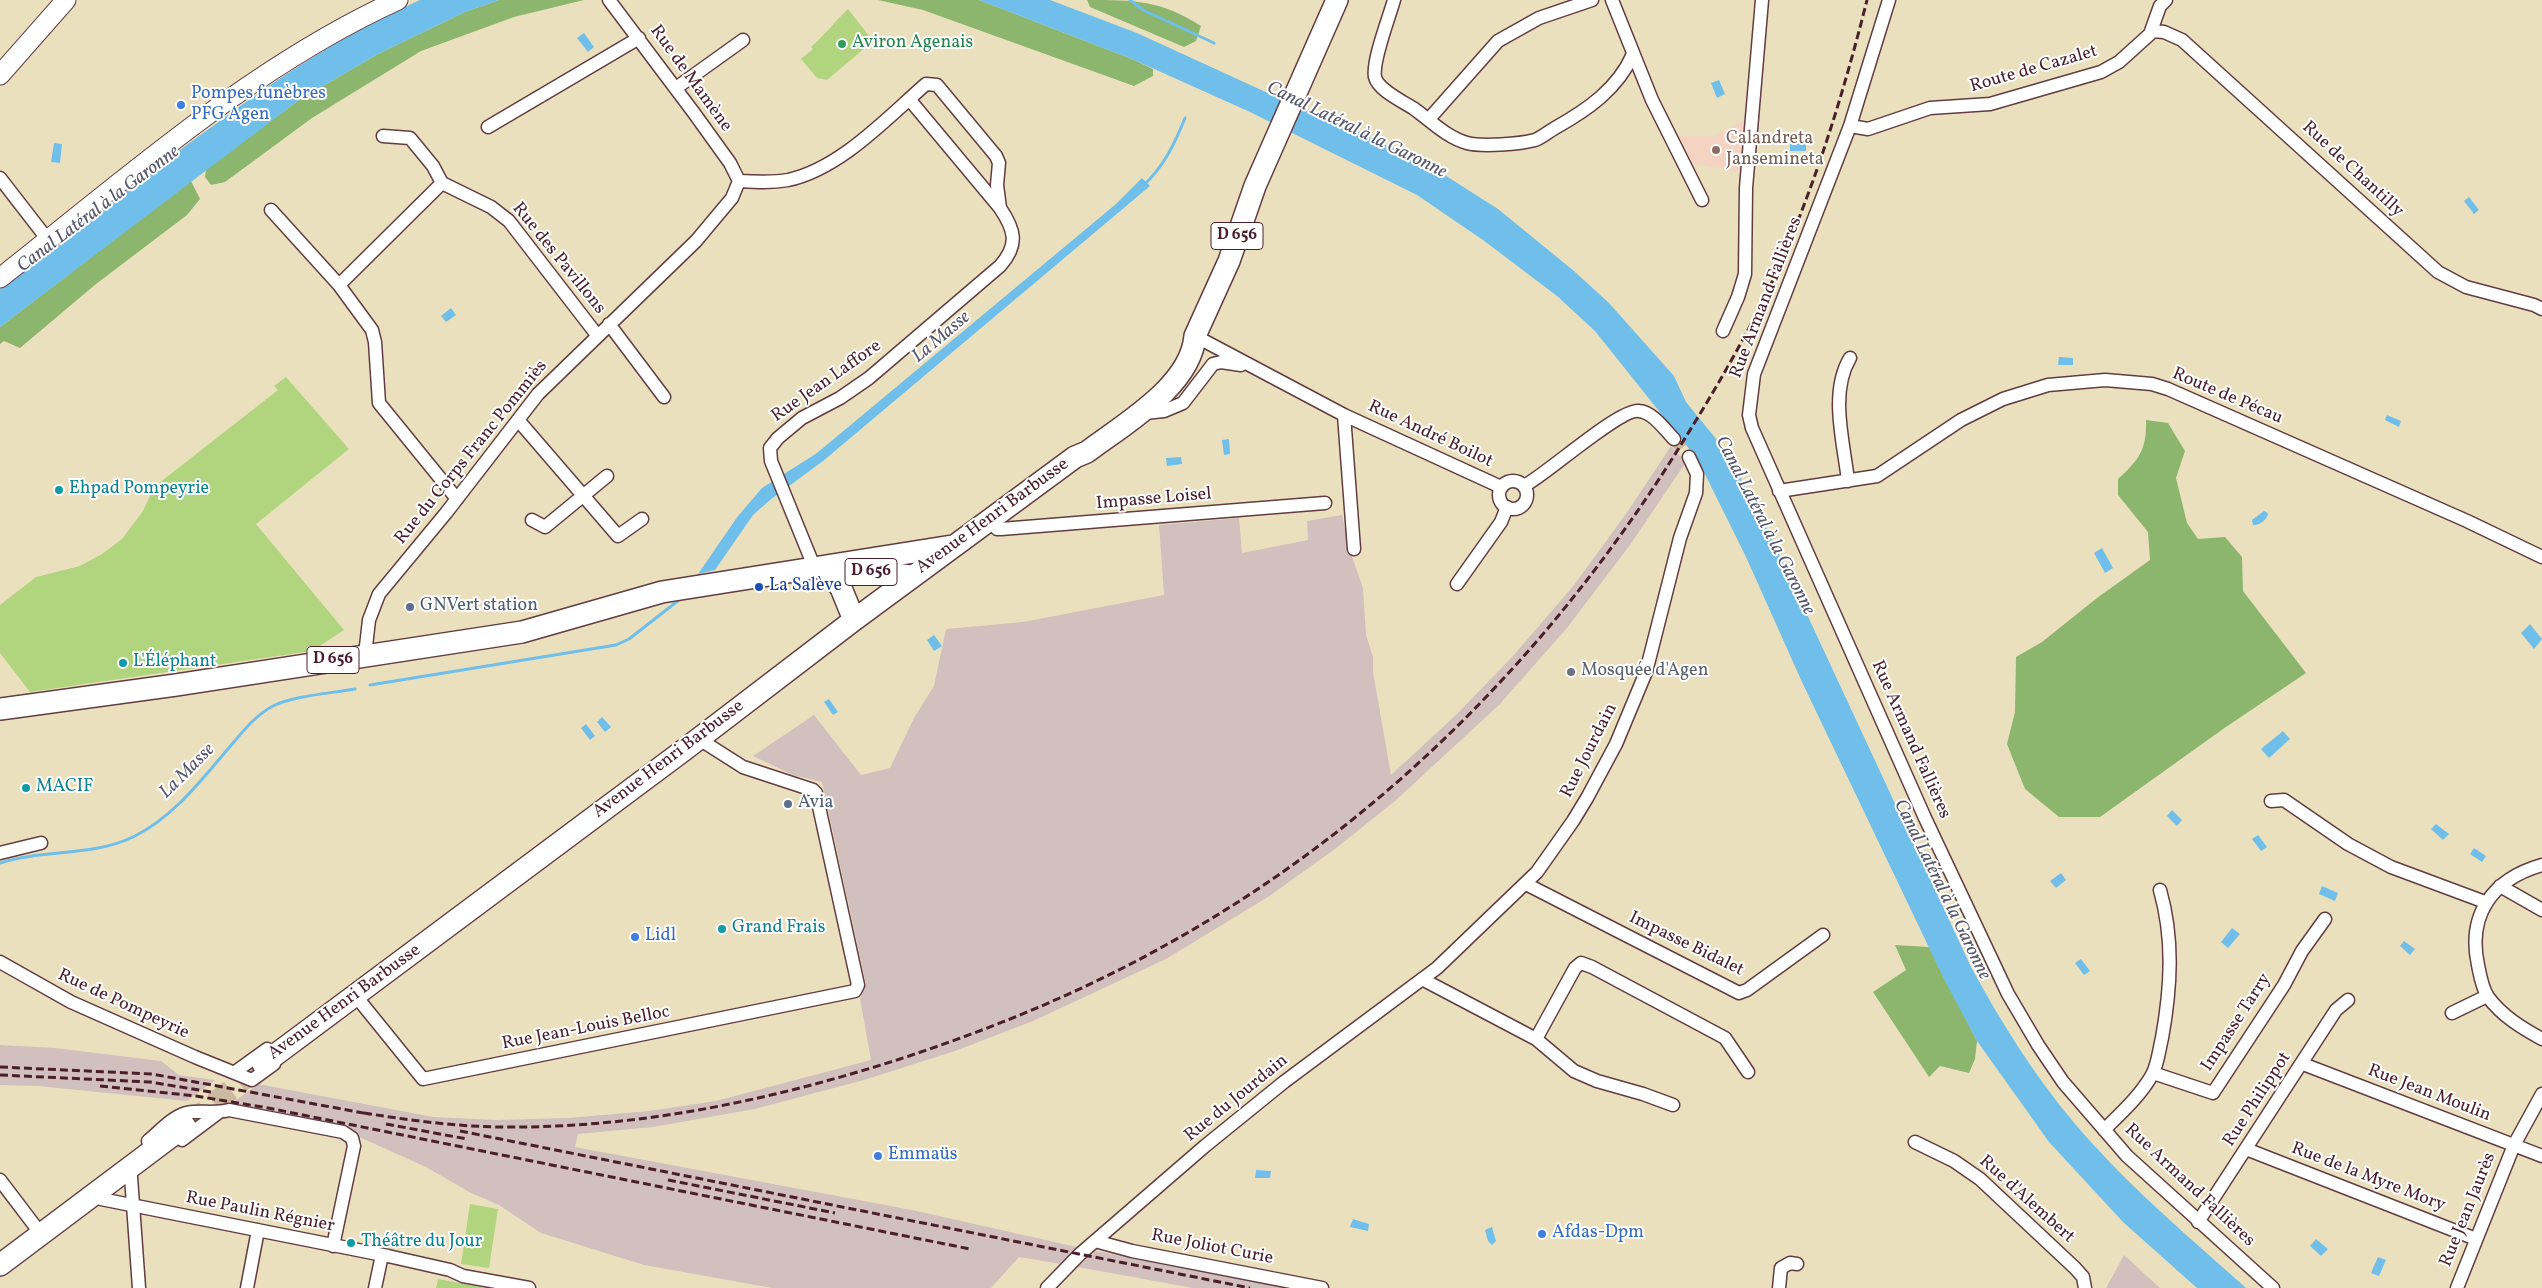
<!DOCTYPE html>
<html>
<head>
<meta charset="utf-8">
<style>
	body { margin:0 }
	canvas { display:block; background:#ebe0bd }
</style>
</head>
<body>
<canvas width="2542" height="1288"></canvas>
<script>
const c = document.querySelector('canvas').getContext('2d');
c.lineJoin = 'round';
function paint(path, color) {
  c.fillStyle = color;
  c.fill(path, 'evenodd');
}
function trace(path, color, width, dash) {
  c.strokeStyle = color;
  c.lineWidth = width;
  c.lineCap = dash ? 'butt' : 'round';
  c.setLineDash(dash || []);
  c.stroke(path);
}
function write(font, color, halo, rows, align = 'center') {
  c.font = font + ' Vollkorn,serif';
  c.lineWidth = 4;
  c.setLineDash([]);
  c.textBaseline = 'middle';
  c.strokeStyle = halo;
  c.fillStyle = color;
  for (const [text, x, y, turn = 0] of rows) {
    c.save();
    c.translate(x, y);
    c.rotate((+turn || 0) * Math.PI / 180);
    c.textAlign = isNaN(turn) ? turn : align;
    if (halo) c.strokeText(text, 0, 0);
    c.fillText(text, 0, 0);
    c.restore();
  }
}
paint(new Path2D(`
	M1748,118l-4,54 -52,-8 -13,-28h35z`), '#f5d3c2');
paint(new Path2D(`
	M1671,446l15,16 -56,83 -63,83 -68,77 -104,96 -60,48 -67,48 -102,62 -133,62 -78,30 -91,29 -109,29 -102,18 -75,7 -3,13 337,63 165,37 -16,17 -42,-7 -28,31h-219l-128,-23 -103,-32 -42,-28 -28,-12 -45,-26 -69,-31 -129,-30 30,-22 175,33 63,3 72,-2 81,-7 67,-10 155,-41 -11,-61 6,-15 -44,-202 -29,-7 -40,-19 61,-41 47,60 29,-7 24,-50 20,-32 12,-57 77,-7 141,-27 -5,-70 80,-7 3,35 66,-13 -1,-19 35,-6 7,33 14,40 3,47 7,22v15l18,103 66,-61 56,-58 61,-71 54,-74z
	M0,1045l55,3 106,13 18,14 36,5 -28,21 -149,-15 -38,-1z
	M1096,1251l200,37h-103l-115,-21z
	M2124,1255l36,33h-54z`), '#d1c0bd');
paint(new Path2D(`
	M848,9l25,32 -46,39 -10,-2 -16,-19 12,-10 -2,-2c13,-11 24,-26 37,-38z
	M286,377l63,72 -93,75 88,106 -32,21 -282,41 -30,-39v-48l36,-28 44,-11 22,-12 20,-15 21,-28 11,-24 124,-97 -4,-4z
	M470,1204l28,5 -9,59 -28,-4z
	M438,1279l47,9h-49z`), '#b1d57f');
paint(new Path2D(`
	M499,0h85l-70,17 -93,34 -109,67 -87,64 -14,3 -6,-8 1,-8 93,-69 79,-46 87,-42z
	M878,0h101l153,59 21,10v7l-19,10 -211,-76z
	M1087,0c47,0 74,0 114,26l-5,15 -12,6 -94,-40z
	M191,181l9,18 -13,16 -91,69 -76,64 -16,-7 -4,3v-17z
	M2146,420l22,3 17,28 -9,27 11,45 11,16 27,-2 17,20 1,34 63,82 -83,56 -123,88h-41l-34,-28 -18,-45 8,-32 1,-55 26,-15 55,-44 53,-38 -2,-28 -30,-37v-16c21,-19 29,-30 28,-59z
	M1895,945l34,2 48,94 -2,18 -6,14 -29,-7 -11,11 -56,-85 33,-22z`), '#8cb66e');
paint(new Path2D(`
	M420,0h79l-34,12 -87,42 -79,46 -299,227v-38c72,-56 143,-113 217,-166 64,-47 130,-91 203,-123z
	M979,0h71l87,33 133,61 46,18 116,55 66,42 76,62 35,32 65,73 12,26 35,43 17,28 33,64 200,430c30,55 64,110 105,158 51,60 112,111 170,163h-49l-74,-66 -74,-80 -72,-101 -33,-62 -142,-297 -56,-125 -48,-97 -103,-129 -38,-35 -74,-56 -66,-45 -167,-83 -118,-53z
	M584,33l10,14 -6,5 -11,-14z
	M1719,80l6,14 -8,4 -6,-15z
	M1790,141h16v10h-16z
	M54,143l8,1 -2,19 -9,-1z
	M1142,178l8,8 -327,275 -53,39 -17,15 -38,55 -17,4 40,-58 24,-28 55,-35 299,-249z
	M2469,197l10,13 -5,4 -10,-13z
	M451,308l5,7 -10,7 -5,-6z
	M2059,357l14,1v7h-15z
	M2387,415l14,6 -2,6 -14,-7z
	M1229,439l1,15 -6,1 -2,-15z
	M1181,457l1,7 -15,2 -1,-8z
	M2264,511l4,2c0,6 -9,13 -15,12l-1,-5z
	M2102,548l11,20 -8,5 -11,-20z
	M2530,624l12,15 -8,10 -13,-16z
	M934,635l8,11 -8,5 -7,-11z
	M829,699l9,13 -5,3 -9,-13z
	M602,717l9,10 -6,5 -8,-10z
	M586,724l9,12 -5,4 -9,-12z
	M2283,731l7,8 -21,19 -8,-9z
	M2172,810l10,10 -5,6 -10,-10z
	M2436,824l13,10 -6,6 -12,-11z
	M2258,835l9,12 -6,4 -9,-12z
	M2474,848l12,8 -4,6 -12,-8z
	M2061,873l5,7 -10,8 -6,-7z
	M2322,886l16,7 -3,8 -16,-7z
	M2232,928l8,6 -12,14 -7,-6z
	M2404,941l11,8 -5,6 -10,-9z
	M2081,959l9,12 -6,4 -9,-12z
	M1256,1170l15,1 -1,7h-15z
	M1353,1219l16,5 -1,7 -18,-4z
	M1492,1227l4,14 -4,4 -4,-4 -3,-11z
	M2316,1239l12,10 -7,7 -11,-10z
	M2378,1257l8,3 -7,16 -8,-3z`), '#6fbfea');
trace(new Path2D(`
	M1130,0l13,10 71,33
	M1144,185c20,-19 31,-42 41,-67
	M370,685l246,-40 13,-6 50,-39
	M0,863c44,-14 91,-6 133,-26 39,-19 67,-55 94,-87 14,-16 27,-34 46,-44 18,-10 60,-13 82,-17`), '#6fbfea', 3);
trace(new Path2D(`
	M1674,439l15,18`), '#cbb9a0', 12, [12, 6]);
trace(new Path2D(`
	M189,1123l74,-59`), '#cbb9a0', 21, [21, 11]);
const street = new Path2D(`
	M609,0l85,113 36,50 9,18
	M1394,0c-5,18 -22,61 -19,77 3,13 27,24 38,31 17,12 33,29 54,35 15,4 53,1 68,-3 6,-2 13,-8 20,-12 32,-18 63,-39 78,-74
	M1612,0l40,100 50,100
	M1889,0l-39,126 -96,248 -5,41 3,13 173,390 83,176 30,51 25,37 64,74 146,132
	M2152,31l12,1 18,8 256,232 28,15 68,18 8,4
	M676,88l67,-48
	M1429,119l69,-78 41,-23 53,-18
	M1850,126l18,3 62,-21 60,-4 111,-32 18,-10 31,-28 10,-28 6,-6
	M488,127l151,-89
	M383,136l27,2 23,28 9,17
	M0,178l48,62
	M739,181c17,1 33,2 49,-1 52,-11 99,-62 138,-96l11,1 59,71 3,7 -2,22 3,23
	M271,210l68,75
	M609,324l55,73
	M1723,331l15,-34 7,-23 1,-86 16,-188
	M1195,336l149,79 10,134
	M1144,413l20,-2 19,-8 30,-39 8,-2 20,3
	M1344,415l157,72
	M518,420l100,116 24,-17
	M1848,481c-4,-38 -19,-88 2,-123
	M1499 495a14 14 0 1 1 28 0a14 14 0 1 1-28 0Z
	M1524,486c23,-12 96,-78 115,-75 14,1 26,19 35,28
	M1779,491l98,-15 84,-56 42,-21 45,-14 57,-5 47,4 16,5 299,132 75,36
	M457,499l-78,-96 -4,-61 -3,-12 -33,-45 103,-102 49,24 18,14 88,114
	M532,520l13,7 62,-51
	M990,520l7,9h4l324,-26
	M815,569l-44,-108 -1,-13 8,-10 24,-20 38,-20 29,-20 131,-112c19,-21 15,-36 0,-58l-91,-109
	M1457,584l44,-62 6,-15
	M365,655l4,-35 10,-26 67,-81 92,-119 158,-153 36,-43 7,-17
	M2271,801l13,-1 64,44 43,23 94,35
	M0,853l41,-10
	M2542,865c-49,14 -75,49 -64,100 2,10 4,23 10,32 14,19 34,31 54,42
	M1526,884l213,109 8,-3 76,-55
	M2500,886l42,24
	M0,962l71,40 124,55 57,23 22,-16
	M1422,979l114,60 38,32 23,10 46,13 30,11
	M359,1000l64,79 432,-88 3,-6 -42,-192 -3,-3 -70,-23 -44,-28
	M2452,1013l35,-17
	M1536,1039l39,-71 6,-5 11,4 133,71 23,34
	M2303,1064l239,92
	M235,1072l32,-23
	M2153,1073l60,20 71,-108 18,-34 23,-32
	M2104,1130c18,-18 36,-34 48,-55 6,-11 7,-25 10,-37 9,-50 12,-99 -2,-148
	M182,1140l36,-27
	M148,1141c11,-9 24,-24 38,-28 14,-3 29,1 43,-3l114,22 9,6 2,8 -21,100
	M1915,1142l39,19 26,18 95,89 8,9 2,11
	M2246,1149l230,90
	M131,1177l8,111
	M0,1180l41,54
	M101,1199l287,57 62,14 13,6 66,12
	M2198,1222l138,-212 12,-10
	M1095,1241l37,10 190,37
	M247,1288l11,-58
	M375,1288l7,-33
	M1047,1288l33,-34 125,-108 79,-64 153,-114 100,-96 36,-51 14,-23 29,-54 30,-72 34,-134 16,-45 1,-19 -8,-17
	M1779,1288l2,-20 9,-5 7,1
	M2457,1288l57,-143 28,-51`);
const secondary = new Path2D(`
	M0,75l66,-75
	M0,278c126,-99 251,-211 398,-278`);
const primary = new Path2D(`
	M825,568l16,20 13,32
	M852,570l60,6
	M0,709l176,-24 346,-53 140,-40 290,-46
	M263,1064l421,-314 170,-130 221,-163 12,-5c37,-28 104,-66 108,-116l34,-75 26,-75 82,-186
	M0,1265l185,-139`);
trace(street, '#623c41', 15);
trace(secondary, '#623c41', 21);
trace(primary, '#623c41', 24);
trace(street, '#fff', 12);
trace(secondary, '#fff', 19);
trace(primary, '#fff', 21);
trace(new Path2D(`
	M0,1067l152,7 217,40
	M0,1075l150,7 61,10
	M100,1086l96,10 72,12 702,141
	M364,1113c44,7 88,13 133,14 138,2 272,-26 403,-68 91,-30 180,-66 264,-113 218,-120 394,-300 523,-511 31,-50 60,-100 85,-153 41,-90 71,-186 95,-282
	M386,1124l81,15
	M460,1131l790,157
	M668,1180l167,33`), '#4a1f2b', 3, [8, 4]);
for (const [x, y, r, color] of [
	[842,44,5,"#2e9e5b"],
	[181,105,5,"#3f7fe0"],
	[1716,150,5,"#8d6e63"],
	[59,490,5,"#0f9aa8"],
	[759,587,5,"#1a4fb4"],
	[410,607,5,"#5c6f8a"],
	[123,663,5,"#0f9aa8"],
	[1571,672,5,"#6b7280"],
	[26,788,5,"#0f9aa8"],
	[788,804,5,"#5c6f8a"],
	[722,929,5,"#0f9aa8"],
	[635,937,5,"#3f7fe0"],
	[878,1156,5,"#3f7fe0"],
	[1542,1234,5,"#3f7fe0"],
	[351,1243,5,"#0f9aa8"]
]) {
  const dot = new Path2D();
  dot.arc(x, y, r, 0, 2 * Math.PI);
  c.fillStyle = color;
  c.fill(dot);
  trace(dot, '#fff', 2);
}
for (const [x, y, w] of [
	[1237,236,52],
	[871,572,52],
	[333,660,52]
]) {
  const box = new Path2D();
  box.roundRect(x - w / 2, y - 13.5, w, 27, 4);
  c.fillStyle = '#fff';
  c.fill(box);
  trace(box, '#4a1f2b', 1);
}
write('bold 16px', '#4a1f2b', null, [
	["D 656",1237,236],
	["D 656",871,572],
	["D 656",333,660]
]);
write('18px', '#27864d', '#fff', [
	["Aviron Agenais",852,44]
], 'left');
write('18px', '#4a1f2b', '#fff', [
	["Route de Cazalet",2034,70,-16],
	["Rue de Mamène",690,79,54],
	["Rue de Chantilly",2352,170,43],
	["Rue des Pavillons",558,259,51],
	["Rue Armand Fallières",1767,298,-69],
	["Rue Jean Laffore",827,382,-35],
	["Route de Pécau",2227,397,23],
	["Rue André Boilot",1430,435,25],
	["Rue du Corps Franc Pommiès",472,453,-51],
	["Impasse Loisel",1154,500,-5],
	["Avenue Henri Barbusse",993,517,-36],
	["Rue Armand Fallières",1910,740,66],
	["Rue Jourdain",1590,751,-63],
	["Avenue Henri Barbusse",669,760,-37],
	["Impasse Bidalet",1686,945,26],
	["Avenue Henri Barbusse",345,1003,-36],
	["Rue de Pompeyrie",123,1005,25],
	["Impasse Tarry",2237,1023,-57],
	["Rue Jean-Louis Belloc",586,1029,-11],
	["Rue Jean Moulin",2429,1094,21],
	["Rue du Jourdain",1237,1099,-39],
	["Rue Philippot",2258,1100,-57],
	["Rue de la Myre Mory",2368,1178,21],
	["Rue Armand Fallières",2189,1186,43],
	["Rue d'Alembert",2026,1200,42],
	["Rue Jean Jaurès",2469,1210,-68],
	["Rue Paulin Régnier",260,1213,11],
	["Rue Joliot Curie",1212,1248,11]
]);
write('18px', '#366cbe', '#fff', [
	["Pompes funèbres",191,95],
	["PFG Agen",191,116],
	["Lidl",645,937],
	["Emmaüs",888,1156],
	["Afdas-Dpm",1552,1234]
], 'left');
write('18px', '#785e54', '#fff', [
	["Calandreta",1726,140],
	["Jansemineta",1726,161]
], 'left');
write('18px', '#0d838f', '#fff', [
	["Ehpad Pompeyrie",69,490],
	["L'Éléphant",133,663],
	["MACIF",36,788],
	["Grand Frais",732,929],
	["Théâtre du Jour",361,1243]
], 'left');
write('18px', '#164399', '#fff', [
	["La Salève",769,587]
], 'left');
write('18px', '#4e5e75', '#fff', [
	["GNVert station",420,607],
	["Avia",798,804]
], 'left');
write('18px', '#5b616d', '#fff', [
	["Mosquée d'Agen",1581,672]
], 'left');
write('italic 19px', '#57576e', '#fff', [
	["Canal Latéral à la Garonne",1356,131,26],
	["Canal Latéral à la Garonne",99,210,-37],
	["La Masse",942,338,-40],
	["Canal Latéral à la Garonne",1764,526,63],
	["La Masse",188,772,-45],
	["Canal Latéral à la Garonne",1941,890,64]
]);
</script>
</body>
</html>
